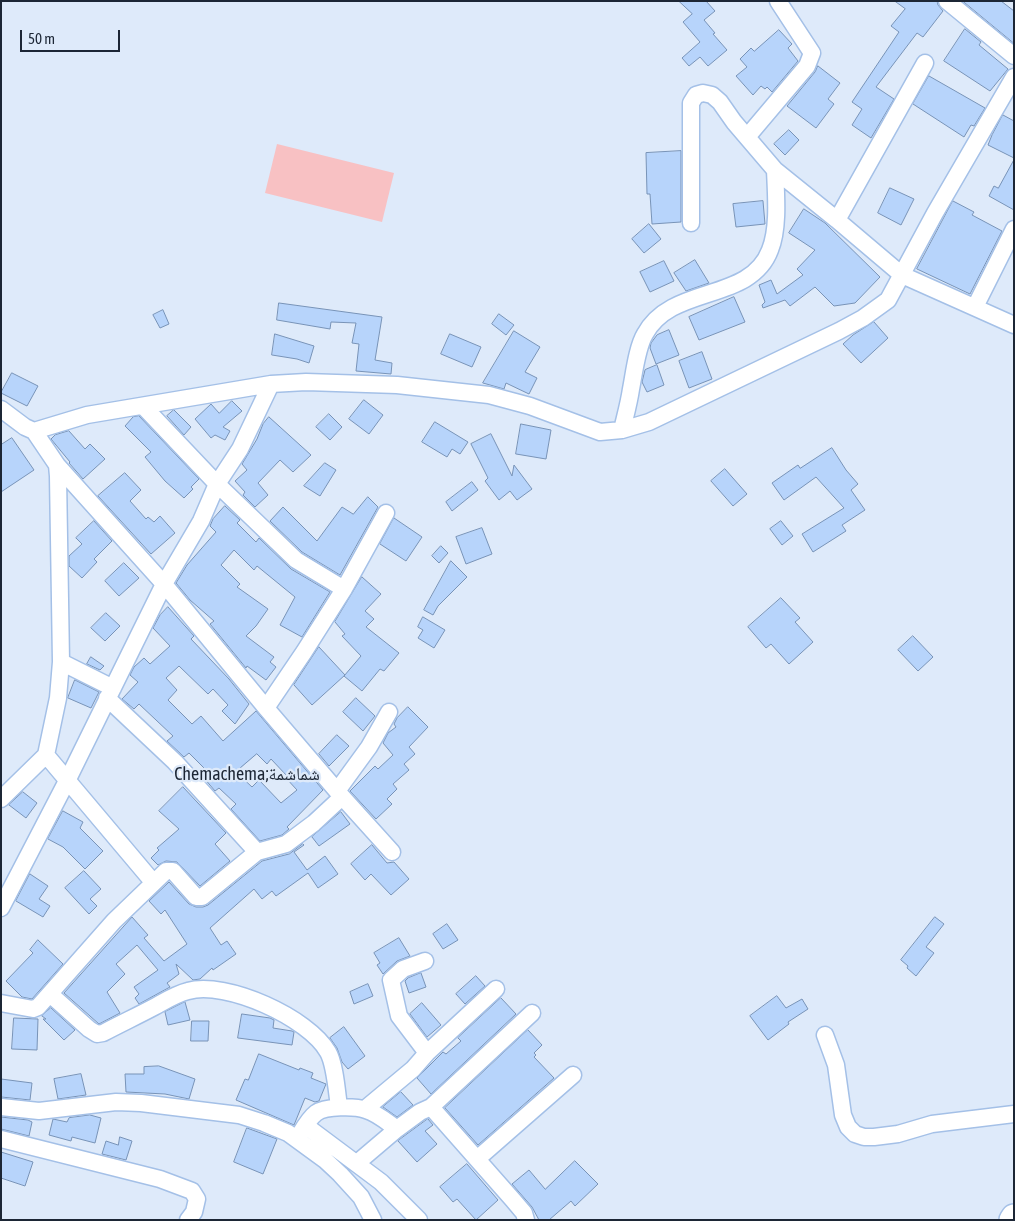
<!DOCTYPE html>
<html>
<head>
<meta charset="utf-8">
<style>
	body { margin:0 }
	#map { position:relative; width:1015px; height:1221px; overflow:hidden; background:#deeafa; font-family:"Asap Condensed",sans-serif }
	canvas { display:block }
	.frame { position:absolute; inset:0; border:2px solid #1c2635; pointer-events:none }
	.scale { position:absolute; left:20px; top:30px; width:100px; height:22px; box-sizing:border-box; border:2px solid #1c2635; border-top:0; padding-left:6px; font-size:15px; line-height:18px; white-space:nowrap; color:#1c2635; -webkit-text-stroke:4px #deeafa; paint-order:stroke }
</style>
</head>
<body>
<div id="map">
<canvas width="1015" height="1221"></canvas>
<div class="frame"></div>
<div class="scale">50 m</div>
</div>
<script>
const c = document.querySelector('canvas').getContext('2d');
c.lineJoin = 'round';
function paint(path, color) {
  c.fillStyle = color;
  c.fill(path, 'evenodd');
}
function trace(path, color, width, dash) {
  c.strokeStyle = color;
  c.lineWidth = width;
  c.lineCap = dash ? 'butt' : 'round';
  c.setLineDash(dash || []);
  c.stroke(path);
}
function write(font, color, halo, rows, align = 'center') {
  c.font = font + ' "Asap Condensed","Noto Naskh Arabic",sans-serif';
  c.lineWidth = 4.5;
  c.setLineDash([]);
  c.textBaseline = 'middle';
  c.strokeStyle = halo;
  c.fillStyle = color;
  for (const [text, x, y, turn = 0] of rows) {
    c.save();
    c.translate(x, y);
    c.rotate((+turn || 0) * Math.PI / 180);
    c.textAlign = isNaN(turn) ? turn : align;
    if (halo) c.strokeText(text, 0, 0);
    c.fillText(text, 0, 0);
    c.restore();
  }
}
paint(new Path2D(`
	M277,144l117,29 -12,49 -117,-29z`), '#f8c1c3');
const building = new Path2D(`
	M679,1h27l9,10 -11,9 11,13 -2,1 14,16 -19,16 -8,-9 -11,9 -7,-8 18,-16 -17,-20 9,-8z
	M895,1h42l1,4 5,6 -20,26 -6,-4 -41,54 18,12 -23,39 -19,-13 10,-16 -10,-7 47,-70 -8,-6 14,-17z
	M963,1h38l13,10v32z
	M965,29l16,13 -2,3 29,24 -18,22 -46,-30z
	M779,30l13,14 -4,4 10,13 -26,31 -5,-5 -2,2 -4,-3 -8,9 -17,-19 11,-9 -7,-8 11,-11 3,3z
	M818,66l22,17 -12,16 6,5 -18,24 -29,-22 28,-34z
	M929,76l56,32 -11,18 -3,-1 -7,12 -51,-33z
	M1003,115l11,6v37l-26,-13 4,-10z
	M789,130l10,10 -14,15 -11,-11z
	M681,151v71l-29,2 -2,-30h-3l-1,-41z
	M1014,160v50l-25,-14 5,-10 4,2z
	M890,188l24,11 -13,26 -23,-12z
	M763,201l2,23 -29,3 -3,-23z
	M953,201l21,11 -2,3 30,16 -32,63 -53,-25z
	M804,209l21,14 55,54 -25,26 -21,3 -19,-19 -25,19 -5,-6 -22,8 -1,-3 3,-3 -6,-17 12,-5 6,14 26,-19 -6,-6 18,-19 -26,-17z
	M649,224l12,15 -17,14 -12,-14z
	M695,260l14,23 -23,8 -12,-18z
	M664,261l10,20 -24,11 -10,-20z
	M734,297l11,25 -46,18 -10,-23z
	M279,303l103,14 -7,43 17,3 -1,11 -35,-3 3,-27 -7,-1 4,-20 -25,-1 -1,7 -53,-9z
	M163,310l6,14 -9,4 -7,-13z
	M499,314l15,11 -8,10 -14,-11z
	M874,322l14,16 -27,25 -18,-19 10,-9z
	M669,330l10,25 -23,9 -6,-16 1,-5 6,-8z
	M514,331l26,16 -15,25 12,6 -8,16 -23,-11 -2,6 -21,-6z
	M275,334l39,12 -5,17 -12,-4 -25,-4z
	M450,334l31,13 -9,20 -31,-13z
	M702,352l10,27 -23,9 -10,-27z
	M657,365l7,20 -17,7 -5,-10 3,-12z
	M12,373l26,13 -11,20 -26,-13z
	M364,400l19,15 -14,19 -20,-15z
	M232,401l10,10 -19,16 7,4 -5,9 -10,-5 -4,3 -16,-19 16,-15 8,9z
	M174,410l17,17 -7,8 -17,-19z
	M329,414l13,13 -12,13 -14,-13z
	M139,416l60,63 -8,8 2,2 -9,9 -19,-17 -20,-24 6,-5 -26,-26 8,-9z
	M269,417l42,38 -18,17 -13,-12 -22,23 10,12 -13,12 -12,-12 2,-3 -10,-11 12,-11 -5,-6 15,-25 6,-15z
	M435,422l33,20 -8,12 -8,-5 -5,8 -25,-15z
	M521,424l30,6 -5,29 -30,-5z
	M69,431l16,18 5,-5 15,15 -22,20 -14,-16 1,-1 -19,-23 4,-4z
	M491,434l21,42 2,-11 18,24 -15,11 -7,-9 -11,9 -14,-19 3,-3 -17,-34z
	M12,438l22,32 -33,22v-47z
	M832,448l14,22 12,14 -7,6 14,20 -23,15 4,6 -33,21 -11,-18 42,-26 -28,-31 -32,23 -12,-17 26,-18 2,3z
	M325,463l11,7 -16,26 -16,-10z
	M725,469l22,25 -14,12 -22,-25z
	M125,473l16,17 -11,11 16,18 2,-2 6,5 6,-6 15,17 -24,21 -53,-58z
	M472,482l6,8 -26,21 -6,-9z
	M368,497l10,10 -38,68 -38,-23 -32,-31 13,-14 34,34 25,-34 11,7z
	M225,506l15,14 -3,3 19,19 3,-4 32,31 39,23 -28,45 -22,-12 15,-28 -38,-31 -3,4 -20,-20 -13,15 19,19 -3,3 31,22 -12,17 -10,10 28,21 -4,5 6,5 -10,13 -19,-14 -1,2 -36,-44 4,-3 -24,-21 -14,-17 11,-18 29,-33 -6,-6 3,-7z
	M394,518l28,19 -16,24 -26,-17z
	M94,521l18,20 -18,18 3,3 -15,16 -13,-12v-10l13,-12 -6,-6z
	M781,521l12,15 -11,9 -12,-16z
	M482,528l10,26 -26,10 -10,-27z
	M441,546l7,7 -9,10 -7,-7z
	M451,561l16,16 -29,29 -5,9 -9,-5z
	M124,563l15,15 -20,18 -14,-15z
	M362,577l19,17 -16,17 9,8 -8,8 33,26 -15,18 -4,-2 -18,22 -18,-15 17,-20 -19,-20 3,-2 -10,-12z
	M781,598l19,20 -5,4 18,20 -24,22 -18,-20 -5,4 -18,-21z
	M168,607l26,29 -3,3 38,40 20,25 -14,20 -13,-13 6,-6 -15,-16 -5,5 -29,-28 -13,12 11,12 -9,10 24,24 9,-8 22,25 33,-30 67,79 -36,37 2,2 -7,6 -22,6 -29,-32 5,-5 -17,-16 -4,3 -11,-13 5,-5 -20,-20 -5,4 -17,-16 6,-5 -34,-32 -5,5 -12,-10 16,-17 -8,-7 4,-8 10,-9 6,6 20,-18 -17,-18 7,-13zM257,754l10,10 4,-5 16,17 -2,1 12,13 -16,13 -22,-23 -7,7 -16,-15z
	M106,613l14,13 -15,15 -14,-13z
	M423,617l22,13 -11,18 -16,-10 5,-8 -5,-3z
	M913,636l20,21 -15,14 -20,-21z
	M319,647l26,28 -33,30 -18,-20z
	M91,657l13,9 -4,4 -13,-6z
	M75,680l24,12 -8,16 -23,-10z
	M356,698l19,18 -12,15 -20,-19z
	M408,707l20,20 -19,20 6,7 -11,10 5,6 -16,14 4,5 -10,10 5,5 -16,15 -26,-28 25,-25 3,3 15,-14 -10,-12 5,-10 8,-6 -2,-3 3,-6z
	M337,735l12,11 -20,20 -10,-12z
	M183,787l43,46 -11,11 15,17 -30,25 -23,-24 -11,-1 -8,4 -7,-7 8,-8 -2,-2 22,-19 -20,-18z
	M23,792l14,11 -11,15 -17,-13z
	M63,811l20,11 -3,6 23,23 -18,18 -22,-22 -15,-8z
	M341,812l9,12 -31,22 -7,-9z
	M303,844l1,1 -10,7 13,18 18,-14 13,18 -20,14 -10,-15 -32,23 -4,-5 -10,8 -8,-10 -44,39 11,17 6,-4 9,13 -23,16 -1,-2 -12,11 -7,1 -17,-16 3,10 -12,9 3,4 -31,17 -4,-6 4,-4 -5,-7 24,-17 -21,-25 -21,19 9,10 -18,18 13,21 -21,11 -35,-31 68,-76 16,18 -4,3 20,23 23,-17 -22,-34 -4,4 -12,-13 20,-19 20,22 7,3h7l5,-2 54,-44 27,-7z
	M372,845l15,18 7,-1 15,17 -18,16 -20,-21 -6,6 -14,-16z
	M84,871l17,18 -11,10 7,7 -8,8 -24,-26z
	M30,874l18,12 -9,13 11,7 -7,11 -27,-16z
	M935,917l9,7 -18,23 8,6 -18,23 -9,-8 1,-2 -7,-6z
	M447,924l11,16 -15,9 -10,-15z
	M399,938l11,18 -13,5 -14,13 -6,-9 3,-2 -6,-10z
	M38,940l25,24 -31,35 -10,-2 -16,-16 27,-28 -3,-3z
	M421,973l5,14 -17,6 -4,-12 3,-3z
	M476,976l9,10 -20,18 -9,-10z
	M368,984l5,12 -19,8 -4,-12z
	M777,996l9,12 16,-9 6,10 -20,13 1,2 -21,16 -18,-24z
	M501,998l15,16 -85,80 -14,-16 26,-26 3,2 15,-13 -3,-3z
	M185,1002l5,18 -22,5 -3,-13z
	M422,1003l19,22 -14,12 -17,-23z
	M51,1008l24,22 -11,10 -21,-21h3l-4,-3z
	M242,1014l28,4 4,2 -1,8 19,3 2,1 -2,13 -54,-7z
	M14,1018l24,1 -1,31 -25,-1z
	M192,1021h17l-1,20h-17z
	M344,1027l21,29 -17,13 -6,-7 -5,-14 -7,-10z
	M528,1030l14,15 -8,8 2,2 -2,2 20,21 -76,67 -33,-37z
	M259,1054l40,16 1,-2 13,5 -2,5 15,6 -7,17 -4,1 -10,-4 -11,27 -58,-25 9,-21 3,1z
	M159,1066l36,13 -6,20 -24,-5 -39,-2 -1,-18h19v-7z
	M81,1074l5,21 -28,4 -4,-20z
	M1,1079l31,4 -2,17 -29,-3z
	M401,1092l12,13 -16,12 -14,-10z
	M90,1115l11,3 -6,25 -23,-6 -1,4 -22,-6 4,-16 14,3 2,-4z
	M1,1117l27,3 4,2 -3,14 -28,-7z
	M428,1119l5,6 -8,6 12,13 -20,18 -19,-21z
	M247,1128l30,11 -14,35 -29,-12z
	M120,1137l12,4 -6,19 -24,-6 4,-13 12,4z
	M1,1152l32,10 -8,24 -24,-8z
	M575,1161l23,23 -23,22 -4,-5 -22,19h-10l-7,-13 -20,-23 17,-14 16,19z
	M467,1164l31,36 -22,20 -19,-21 -4,3 -13,-15z`);
paint(building, '#b7d4fb');
trace(building, '#7893b7', 1);
const minor = new Path2D(`
	M947,1l67,55
	M747,137l60,-71 5,-13 -34,-52
	M837,220l88,-157
	M691,223v-120l5,-8 7,-2 9,2 8,7 14,20 41,48 62,50 65,55 112,50
	M975,307l39,-78
	M144,407l73,77 79,76 48,29
	M1,409l24,18 9,4
	M622,430c3,-13 7,-27 9,-41 3,-15 6,-42 14,-55 27,-50 105,-31 125,-84 9,-22 6,-56 5,-80
	M57,465l107,119 102,124 71,83 55,61
	M61,662l52,26
	M107,698l68,64 82,90
	M266,708l38,-56 40,-63 42,-76
	M337,791l32,-44 20,-35
	M1,799l45,-44
	M153,882l-107,-127 12,-57 3,-36 -3,-186 -1,-11 -23,-34 53,-16 184,-31 35,-2 91,3 92,10 41,11 70,26 22,-2 27,-8 190,-91 24,-13 25,-18 47,-87 79,-136
	M1,908l67,-129 96,-195 37,-63 16,-37 23,-35 31,-65
	M425,961l-22,8 -12,11 8,36 28,37
	M50,994l39,35 8,5 6,-1c17,-9 34,-17 51,-26 11,-6 22,-13 34,-16 38,-11 121,27 140,61 7,12 9,41 11,55
	M1,1003l32,6 5,-2 76,-86 52,-50h7l23,26h6l55,-45 29,-8 28,-21 28,-26
	M825,1035l11,30 7,50 5,12 7,7 9,3h10l24,-3 34,-10 82,-10
	M1,1107l38,4 77,-9 25,1 98,12 25,8 24,10 37,27 15,14 21,23 12,23
	M431,1107l82,93 11,13 2,7
	M365,1109l48,-40 14,-16 69,-64
	M306,1126l75,56 38,38
	M1,1139l159,40 32,12 5,8 -3,13 -6,8
	M297,1139c5,-8 11,-20 19,-26 9,-7 39,-7 50,-3 11,3 21,12 31,19l23,-17 11,-5 101,-94
	M477,1159l96,-84
	M357,1163l40,-34`);
const primary = new Path2D(`
	M1012,1220l2,-3`);
trace(minor, '#a4c0e7', 19);
trace(primary, '#a4c0e7', 28);
trace(minor, '#fff', 16);
trace(primary, '#fff', 25);
write('18px', '#1c2635', '#deeafa', [
	["Chemachema;شماشمة",247,774]
]);
</script>
</body>
</html>
